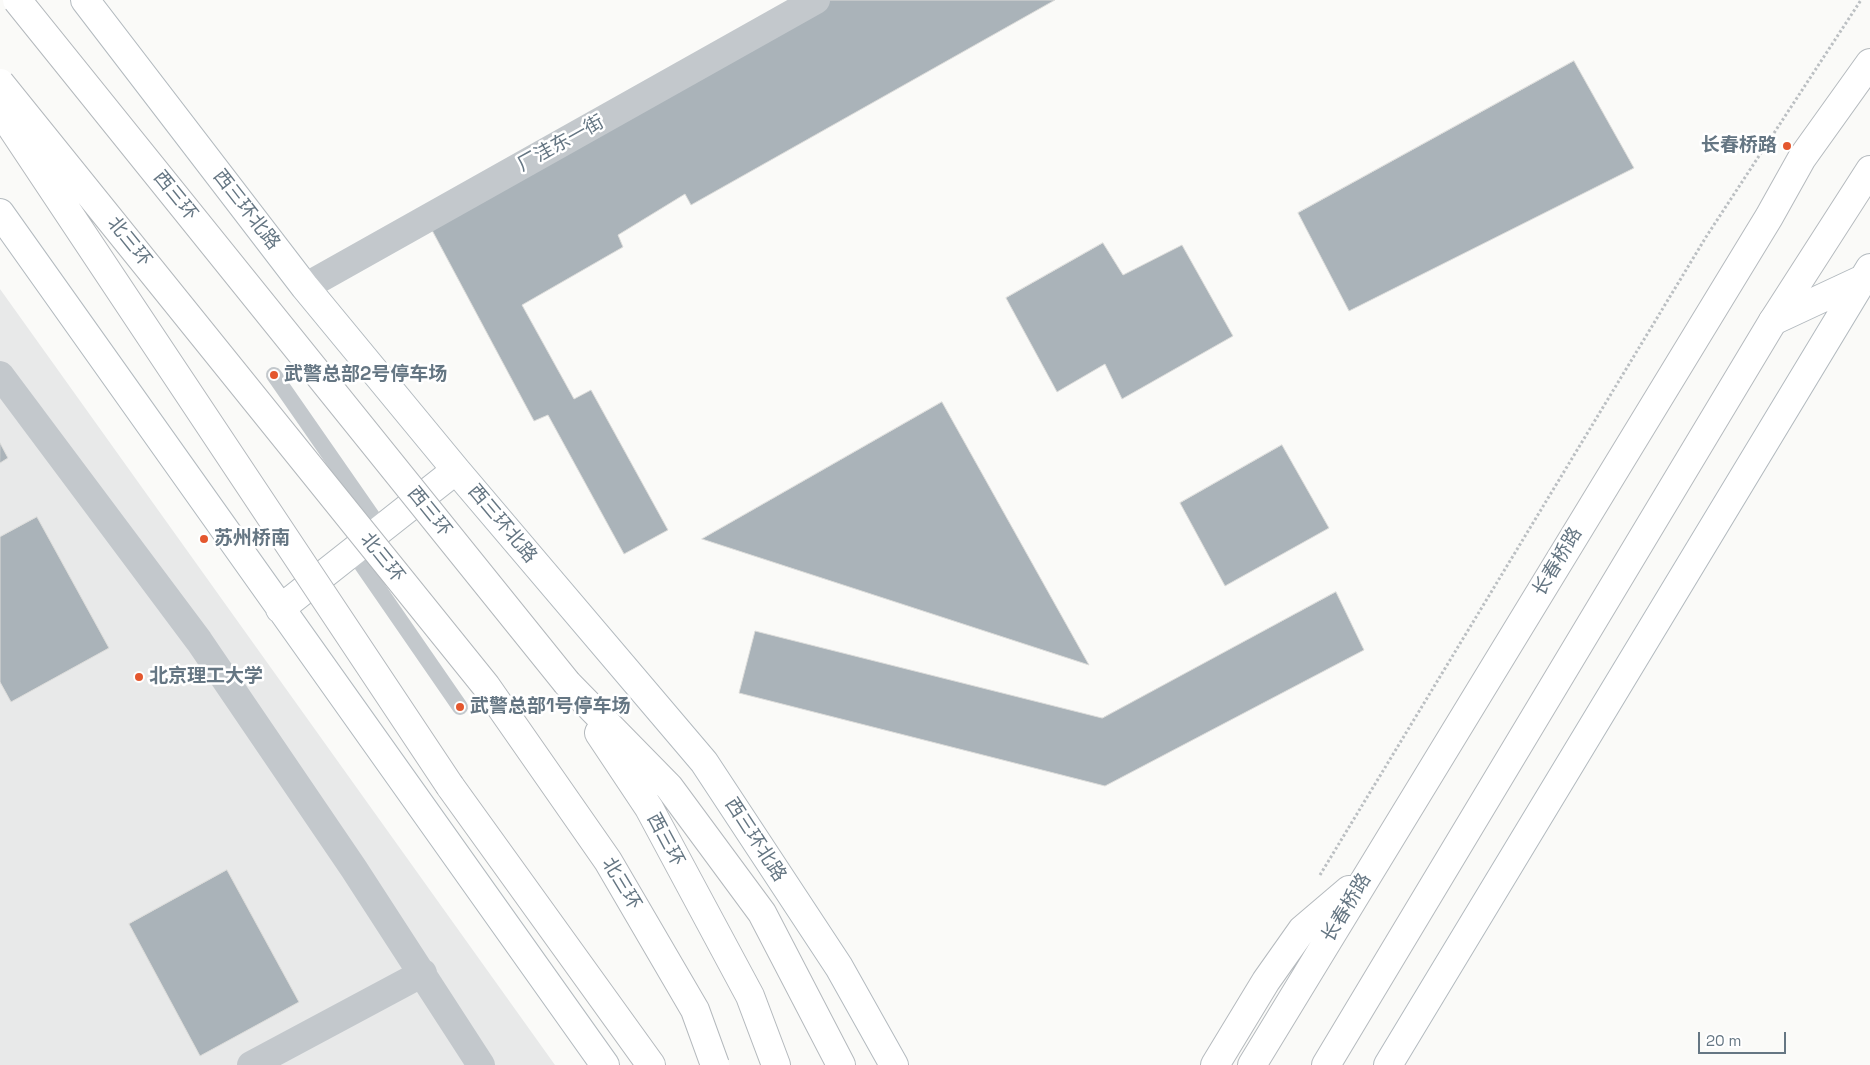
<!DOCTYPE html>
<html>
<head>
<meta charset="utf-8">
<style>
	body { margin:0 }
	#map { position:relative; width:1870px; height:1065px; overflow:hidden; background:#fafaf8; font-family:"Space Grotesk",sans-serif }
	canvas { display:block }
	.scale { position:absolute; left:1698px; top:1032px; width:88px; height:22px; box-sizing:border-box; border:2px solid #657683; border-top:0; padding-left:6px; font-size:15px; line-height:18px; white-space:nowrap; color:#657683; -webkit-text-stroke:4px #fff; paint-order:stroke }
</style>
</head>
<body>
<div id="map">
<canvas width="1870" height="1065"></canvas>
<div class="scale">20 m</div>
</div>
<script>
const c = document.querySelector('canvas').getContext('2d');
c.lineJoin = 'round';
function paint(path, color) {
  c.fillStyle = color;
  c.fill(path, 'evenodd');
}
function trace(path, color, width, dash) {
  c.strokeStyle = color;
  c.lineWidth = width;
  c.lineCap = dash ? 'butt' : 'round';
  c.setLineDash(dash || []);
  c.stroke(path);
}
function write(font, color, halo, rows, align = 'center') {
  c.font = font + ' "Space Grotesk","Noto Sans SC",sans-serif';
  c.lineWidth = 5;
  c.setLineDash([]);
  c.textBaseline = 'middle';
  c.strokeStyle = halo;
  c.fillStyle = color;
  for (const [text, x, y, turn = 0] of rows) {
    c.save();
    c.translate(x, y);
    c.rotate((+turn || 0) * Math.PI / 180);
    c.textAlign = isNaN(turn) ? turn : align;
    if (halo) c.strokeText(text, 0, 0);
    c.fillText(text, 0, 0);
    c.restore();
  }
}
paint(new Path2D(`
	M0,289l555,776h-555z`), '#e8e9e9');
const building = new Path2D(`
	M816,0h239l-364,205 -6,-11 -67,41 5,12 -101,58 52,94 17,-9 77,140 -44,24 -76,-139 -14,6 -108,-202z
	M1574,61l60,107 -285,143 -51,-98z
	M1103,243l20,32 59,-30 51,91 -111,63 -17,-35 -48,28 -51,-94z
	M942,402l147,263 -387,-126z
	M0,443l8,15 -8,5z
	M1282,445l47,83 -104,58 -45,-83z
	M37,517l72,131 -98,54 -11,-20v-145z
	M1336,592l28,58 -259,136 -366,-93 16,-62 347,87z
	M227,870l72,132 -99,54 -71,-132z`);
paint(building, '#aab3b9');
trace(building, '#dcdcda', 1);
const secondary = new Path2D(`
	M85,0l220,287 151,183 248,292 135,205 55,98
	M0,213l605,852
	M1773,321l90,-42
	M280,609l176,-139
	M1388,1065l482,-797`);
const primary = new Path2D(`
	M1215,1065l51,-84 36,-51 47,-40
	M1252,1065l517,-848 33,-59 68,-95
	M1326,1065l447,-744 97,-151`);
const highway = new Path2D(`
	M567,683l102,104 93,126 79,152
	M599,733l50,75 101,188 26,69
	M450,786l201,279`);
trace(secondary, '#b3babf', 30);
trace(primary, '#b5babe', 30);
trace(highway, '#b4b9bd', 30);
trace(new Path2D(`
	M1320,875l386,-638 155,-237`), '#bbbfc2', 3, [2.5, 2.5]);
trace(new Path2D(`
	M274,375l107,154
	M353,552l107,155`), '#c3c8cc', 16);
trace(new Path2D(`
	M305,287l511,-287
	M0,375l199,266 155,228 127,196
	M251,1065l172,-92`), '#c3c8cc', 28);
trace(secondary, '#fff', 28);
trace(primary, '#fff', 28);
trace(highway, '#fff', 28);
const highwayBridge = new Path2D(`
	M17,0l550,683
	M0,83l486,603 122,175 87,149 20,55
	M0,110l450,676`);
trace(highwayBridge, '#b4b9bd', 30, []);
trace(highwayBridge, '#fff', 28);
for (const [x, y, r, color] of [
	[1787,146,5,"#e4572e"],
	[274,375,5,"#e4572e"],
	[204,539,5,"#e4572e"],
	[139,677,5,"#e4572e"],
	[460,707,5,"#e4572e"]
]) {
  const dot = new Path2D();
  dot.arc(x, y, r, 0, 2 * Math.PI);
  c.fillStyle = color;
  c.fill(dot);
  trace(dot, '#fff', 2);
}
write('19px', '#657683', '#fff', [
	["厂洼东一街",561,144,-29],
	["西三环",175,196,51],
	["西三环北路",246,210,52],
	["北三环",129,242,51],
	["西三环",429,512,51],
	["西三环北路",502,524,50],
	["北三环",382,558,51],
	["长春桥路",1558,562,-59],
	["西三环",665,840,62],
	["西三环北路",755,840,57],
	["北三环",621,884,59],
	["长春桥路",1347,908,-59]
]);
write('bold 19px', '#657683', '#fff', [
	["长春桥路",1777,146,"right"],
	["武警总部2号停车场",284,375],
	["苏州桥南",214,539],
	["北京理工大学",149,677],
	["武警总部1号停车场",470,707]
], 'left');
</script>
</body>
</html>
